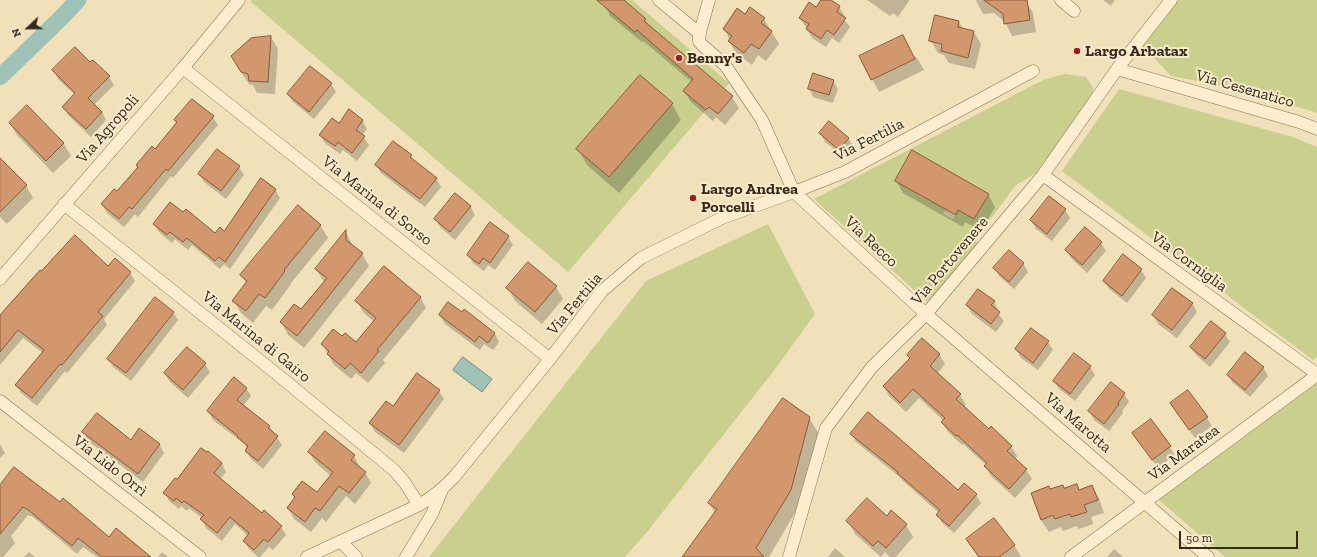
<!DOCTYPE html>
<html>
<head>
<meta charset="utf-8">
<style>
	body { margin:0 }
	#map { position:relative; width:1317px; height:557px; overflow:hidden; background:#f1e1ba; font-family:"Zilla Slab",serif }
	canvas { display:block }
	.north { position:absolute; left:8px; top:8px; width:40px; height:40px; -webkit-text-stroke:3px #f8ebcb; paint-order:stroke; rotate:248deg; font-size:11px; font-weight:700; line-height:16px; text-align:center; color:#37281a }
	.north::after { content:''; display:block; margin:auto; width:14px; height:18px; background:#37281a; clip-path:polygon(50% 0,100% 100%,50% 72%,0 100%) }
	.scale { position:absolute; left:1179px; top:531px; width:119px; height:18px; box-sizing:border-box; border:2px solid #37281a; border-top:0; padding-left:5px; font-size:12px; line-height:14px; white-space:nowrap; color:#37281a; -webkit-text-stroke:3px #f8ebcb; paint-order:stroke }
</style>
</head>
<body>
<div id="map">
<canvas width="1317" height="557"></canvas>
<div class="north">N</div>
<div class="scale">50 m</div>
</div>
<script>
const c = document.querySelector('canvas').getContext('2d');
c.lineJoin = 'round';
function paint(path, color) {
  c.fillStyle = color;
  c.fill(path, 'evenodd');
}
function trace(path, color, width, dash) {
  c.strokeStyle = color;
  c.lineWidth = width;
  c.lineCap = dash ? 'butt' : 'round';
  c.setLineDash(dash || []);
  c.stroke(path);
}
function write(font, color, halo, rows, align = 'center') {
  c.font = font + ' "Zilla Slab",serif';
  c.lineWidth = 4;
  c.setLineDash([]);
  c.textBaseline = 'middle';
  c.strokeStyle = halo;
  c.fillStyle = color;
  for (const [text, x, y, turn = 0] of rows) {
    c.save();
    c.translate(x, y);
    c.rotate((+turn || 0) * Math.PI / 180);
    c.textAlign = isNaN(turn) ? turn : align;
    if (halo) c.strokeText(text, 0, 0);
    c.fillText(text, 0, 0);
    c.restore();
  }
}
paint(new Path2D(`
	M252,0h380l97,83 -161,189 -317,-270z
	M1178,0h139v113l-77,-24 -69,-13 -29,-31z
	M1065,74l21,3 7,11v8l-57,77 -20,12 -39,52 -1,11 -49,54 -113,-103 229,-119zM895,181l93,13 -14,25 -16,-9 -5,9 -10,-5 3,-5z
	M1119,89l174,48 24,10v210l-4,3 -251,-189z
	M768,224l47,90 -39,54 -129,164 -22,25h-196l217,-276z
	M1317,379v178h-92l-66,-57z`), '#c9d08e');
const water = new Path2D(`
	M463,357l29,22 -10,13 -29,-22z`);
paint(water, '#9fc2b7');
trace(water, '#669085', 1);
paint(new Path2D(`
	M607,0h15l23,19 4,7 83,71 7,11 -14,17 -9,-8 -3,4 -22,-19 -7,-11 8,-9 -49,-41 -1,1 -32,-26 -6,-12z
	M822,0h7l10,7 5,8 -1,3 7,9 -11,16 -7,-5 -6,9 -14,-9 -5,-9 1,-1 -3,-2 -5,-8 17,-9z
	M867,0h42v1l-11,16 -5,-4 -3,3z
	M976,0l50,1 7,12 3,19 -24,4 -7,-14 -11,-9 -11,1z
	M1103,0h12l-4,6z
	M745,16l19,3 15,25 -13,17 -8,-6 -6,10 -16,-12 -7,-12 1,-1 -6,-11z
	M959,22l4,7 11,3 7,12 -6,25 -26,-6 -5,-8 -6,-2 -7,-12z
	M271,37l7,12 -3,45 -18,-1 -4,-8 -4,-1 -10,-15z
	M892,41l25,17 7,12 -45,22 -19,-35z
	M90,64l19,13 5,8 -20,20 8,7 4,8 -15,17 -23,-22 -5,-8 12,-12 -17,-16 -5,-9z
	M833,81l5,8 -5,14 -20,-6 -4,-9z
	M331,84l5,8 -22,27 -21,-17 -5,-8z
	M672,104l9,16 -62,73 -32,-28 -9,-16z
	M27,106l37,38 7,12 -18,17 -36,-38 -7,-12z
	M213,117l5,8 -45,53 -2,-2 -33,41 -3,-3 -11,13 -17,-14 -5,-9 15,-11 38,-43 22,-27 -1,-3z
	M362,120l5,9 -5,6 7,10 -12,16 -14,-11 -3,4 -15,-11 -5,-8 19,-11z
	M820,133l28,5 5,8 -9,11 -19,-15z
	M411,156l3,6 22,16 5,9 -16,20 -44,-34 -5,-8z
	M0,160l26,26 7,12 -26,26 -7,-7z
	M239,167l5,8 -18,24 -22,-17 -5,-8z
	M896,181l92,13 7,13 -14,24 -16,-9 -2,5 -60,-34z
	M275,189l5,9 -50,71 -6,-5 -4,5 -28,-24 -4,5 -13,-11 -3,4 -13,-11 -5,-8 29,-11 32,21 9,-2z
	M470,206l5,9 -20,25 -15,-13 -5,-8z
	M1065,210l5,8 -18,23 -16,-12 -5,-9z
	M320,225l8,13 -37,45v1l-19,26 -6,-4 -13,17 -12,-10 -7,-12 13,-17 -6,-9z
	M346,232l6,12v2l10,8 7,12 -65,82 -16,-13 -7,-13 20,-11 23,-29 -8,-13z
	M508,237l5,8 -18,25 -7,-5 -4,6 -11,-8 -5,-8z
	M1101,243l5,8 -19,22 -16,-15 -5,-8z
	M115,259l15,14 5,8 -31,38 3,6 -40,48 -2,-2 -28,35 -16,-13 -5,-8 27,-32 -20,-15 -23,27v-49l41,-44 67,-4z
	M1023,263l5,9 -14,17 -15,-13 -4,-8z
	M1141,270l5,8 -19,25 -18,-14 -5,-8z
	M556,287l7,12 -21,25 -27,-23 -7,-13z
	M420,297l6,11 -43,52 2,3 -17,20 -12,-10 -5,6 -17,-14 -12,-21 20,-6 14,6 18,-22 -11,-10 -6,-11z
	M994,301l4,9 -1,2 7,9 -8,11 -24,-18 -5,-9z
	M1192,303l5,9 -20,26 -19,-14 -5,-9z
	M464,311l31,23 4,8 -6,8 -9,-6 -4,6 -35,-26 -5,-9 22,-1z
	M173,312l5,8 -47,61 -18,-14 -5,-8z
	M1211,322l14,12 5,8 -20,25 -14,-12 -5,-8z
	M1031,329l17,13 5,8 -15,20 -17,-12 -5,-9z
	M187,348l18,16 5,8 -22,26 -18,-16 -5,-8z
	M939,354l6,10 -8,10 23,21 6,10 -2,2 25,23 22,16 6,10 -2,3 11,11 6,9 -17,19 -24,-22 -6,-10 1,-1 -23,-21 -1,1 -14,-13 -6,-10 2,-1 -25,-23 -13,14 -17,-16 -5,-10 26,-27 -2,-4z
	M1090,367l5,8 -20,26 -16,-12 -5,-8z
	M1263,367l5,9 -18,21 -17,-14 -5,-8z
	M246,388l5,8 -8,10 27,21 12,18 -19,24 -12,-10 -5,-8 2,-2 -6,-7 -29,-22 -5,-9z
	M439,391l5,8 -40,54 -29,-21 -5,-9 23,-15z
	M1124,394l5,8 -7,9 1,2 -14,18 -15,-11 -5,-9z
	M1176,411l31,7 5,8 -17,12z
	M809,418l10,16 -20,72 -30,51h-86l32,-44 -6,-10z
	M1151,420l24,35 -17,13 -25,-35z
	M84,432l47,9 28,3 5,9 -21,29 -55,-41z
	M852,434l106,58 18,3 5,8 -27,30 -12,-10 -4,-8 1,-2 -36,-32 -2,-3 -45,-36z
	M0,444l5,9 -5,5z
	M309,452l45,4 6,11 -1,1 6,4 6,11 -16,21 -9,-8 -20,26 -4,-4 -11,14 -17,-13 -6,-11 7,-10 -2,-4h24l14,-18 -15,-13z
	M222,463l4,9 -6,7 42,35 19,13 5,8 -13,15 -4,-3 -9,10h-2l-9,-8 -5,-8 4,-5 -13,-12 -13,17 -16,-13 -4,-8v-2l-13,-10 -2,3 -6,-5 -2,3 -10,-8 -4,-8 12,-13z
	M1076,485l3,6 13,-5 7,12 5,15 -13,4 2,7 -14,5 -2,-3 -14,5 -2,-4 -12,5 -8,-12 9,-30 14,-1z
	M0,487l109,51 41,19h-53l-14,-10 -6,7 -44,-37 -5,-2 -17,21 4,7 -12,14h-3z
	M887,517l19,8 7,12 -17,20h-6l-5,-5 -4,5 -26,-23 -7,-13z
	M967,540l47,5 7,12h-43z
	M835,548l10,9h-17z
	M1114,549l9,8h-16z
	M29,552l6,5h-11z
	M162,552l6,5h-10z`), '#0003');
trace(new Path2D(`
	M0,77l61,-59 17,-18`), '#9fc2b7', 17);
const building = new Path2D(`
	M597,0h27l22,19 -2,2 89,75 -15,18 -9,-7 -3,3 -23,-19 10,-12 -56,-49 -2,2z
	M821,0h10l9,6 -3,6 9,6 -12,17 -7,-5 -6,9 -15,-10 3,-5 -10,-6 10,-16 7,5z
	M984,0h43l3,20 -26,4 -1,-10z
	M750,7l15,11 -4,5 11,8 -13,18 -8,-5 -7,9 -16,-12 4,-5 -9,-7 14,-21 8,6z
	M935,15l24,6 -1,6 16,4 -6,27 -27,-7 1,-7 -13,-3z
	M903,35l12,24 -44,21 -12,-24z
	M271,36l-3,46 -19,-1 -1,-7 -7,-2 -10,-16 20,-18z
	M75,47l15,15 3,-2 17,16 -22,22 14,14 -16,17 -24,-22 13,-14 -23,-23z
	M310,66l22,17 -23,29 -22,-18z
	M813,73l21,7 -5,15 -21,-6z
	M640,75l33,28 -64,74 -33,-28z
	M192,99l22,17 -46,55 -2,-2 -34,40 -3,-2 -10,12 -18,-15 13,-15 3,2 21,-24 -2,-2 16,-19 3,3 22,-27 -3,-2z
	M27,105l37,38 -18,18 -37,-38z
	M349,109l14,11 -7,10 9,6 -13,17 -14,-11 -3,4 -16,-11 13,-17 7,5z
	M829,121l20,17 -10,12 -20,-17z
	M393,141l19,14 -2,2 27,21 -17,21 -45,-34z
	M217,149l23,17 -19,25 -23,-17z
	M912,150l77,44 -15,25 -16,-9 -2,5 -61,-34z
	M0,158l27,27 -27,27z
	M261,178l15,11 -51,73 -6,-5 -4,4 -28,-23 -4,4 -13,-10 -3,3 -14,-11 17,-22 13,10 3,-3 29,24 5,-6 4,4z
	M455,193l16,13 -21,26 -16,-13z
	M1049,196l17,13 -19,25 -17,-14z
	M298,205l23,20 -37,45 1,1 -20,27 -6,-4 -13,17 -14,-10 15,-20 -7,-6z
	M490,222l19,14 -19,27 -7,-5 -4,6 -12,-9z
	M1085,227l17,15 -20,23 -17,-15z
	M346,230v10l17,13 -66,83 -17,-14 14,-18 7,5 26,-31 -12,-9z
	M75,235l33,31 7,-8 16,14 -33,40 5,4 -41,49 -2,-1 -28,34 -17,-13 29,-35 -26,-20 -18,22v-37l40,-45 1,1z
	M1009,250l15,13 -15,19 -16,-14z
	M1123,254l19,15 -20,27 -19,-15z
	M528,262l29,24 -22,26 -29,-24z
	M384,266l37,31 -44,53 2,1 -18,22 -11,-10 -5,6 -18,-15 2,-3 -8,-7 12,-15 9,7 3,-3 11,9 20,-24 -21,-17z
	M1172,288l21,15 -21,27 -20,-15z
	M978,289l17,12 -4,4 9,7 -9,12 -25,-19z
	M155,297l19,15 -48,61 -19,-14z
	M448,302l14,10 2,-3 31,24 -7,10 -9,-7 -4,6 -36,-27z
	M1211,321l15,12 -21,26 -15,-12z
	M1031,328l18,13 -16,22 -18,-14z
	M922,338l18,16 -10,12 31,28 -5,5 33,30 2,-3 21,20 -5,5 20,18 -18,20 -25,-23 3,-3 -30,-28 -1,1 -15,-14 4,-4 -32,-29 -13,14 -17,-17 27,-28 -3,-3z
	M187,347l19,16 -23,27 -19,-17z
	M1245,352l19,15 -19,23 -18,-15z
	M1074,353l17,13 -21,28 -17,-13z
	M417,373l23,17 -41,55 -30,-22 17,-22 7,5z
	M234,377l13,11 -10,12 33,26 -2,2 10,8 -20,25 -13,-10 3,-5 -11,-9 1,-1 -31,-25z
	M1111,382l14,11 -7,10 1,1 -15,20 -16,-13z
	M1188,390l20,27 -19,13 -19,-27z
	M783,398l27,19 -19,73 -35,58 8,9h-82l35,-48 -9,-6z
	M868,412l31,26 59,52 6,-7 13,11 -28,32 -13,-11 4,-5 -43,-37 1,-1 -48,-38z
	M97,413l34,27 8,-12 21,16 -22,30 -56,-42z
	M1151,419l20,27 -19,14 -20,-27z
	M325,431l30,24 -4,5 15,12 -17,21 -10,-7 -19,25 -5,-3 -10,14 -18,-14 8,-11 -3,-3 10,-13 15,11 16,-20 -25,-20z
	M201,448l6,4 1,-1 14,12 -8,10 48,40 2,-3 18,16 -14,16 -4,-3 -10,11 -11,-9 6,-8 -19,-16 -13,16 -17,-14 4,-4 -20,-14 -2,2 -6,-5 -2,3 -11,-8 12,-15 2,1z
	M14,467l46,35 3,-4 46,39 7,-9 35,29h-49l-24,-19 -6,8 -45,-37 -4,-2 -23,27v-49z
	M1077,484l2,6 13,-5 6,15 -14,5 3,7 -16,5 -1,-3 -15,5 -2,-4 -12,5 -10,-27 18,-7 1,3 13,-4 1,3z
	M867,498l20,18 4,-6 16,14 -21,24 -8,-7 -5,5 -27,-25z
	M994,518l21,27 -16,12h-20l-13,-18z`);
paint(building, '#d3976d');
trace(building, '#8b5837', 1);
const street = new Path2D(`
	M659,0l41,34
	M709,0l-10,36v5l3,4 23,20 37,55 32,72 132,122 282,243
	M1061,0l13,11
	M183,68l367,291
	M1117,69l182,53 18,7
	M1043,175l274,199
	M64,204l214,171 116,95 11,13 14,22
	M0,279l183,-211 56,-68
	M0,401l200,156
	M341,542l15,15
	M307,557l112,-52c14,-8 25,-17 36,-29l95,-117 52,-68 39,-33 81,-40 72,-26 51,-20 188,-101
	M406,557l26,-43 10,-24
	M789,557l37,-129 46,-61 54,-53 117,-139 74,-106 54,-69
	M1071,557l246,-182`);
trace(street, '#8a7053', 13);
trace(street, '#fceece', 12);
for (const [x, y, r, color] of [
	[1077,51,4,"#9e1e20"],
	[679,58,4,"#9e1e20"],
	[693,198,4,"#9e1e20"]
]) {
  const dot = new Path2D();
  dot.arc(x, y, r, 0, 2 * Math.PI);
  c.fillStyle = color;
  c.fill(dot);
  trace(dot, '#f8ebcb', 1.5);
}
write('bold 16px', '#37281a', '#f8ebcb', [
	["Largo Arbatax",1085,51],
	["Benny's",687,58],
	["Largo Andrea",701,189],
	["Porcelli",701,207]
], 'left');
write('16px', '#37281a', '#f8ebcb', [
	["Via Cesenatico",1245,89,16],
	["Via Agropoli",108,129,-49],
	["Via Fertilia",869,140,-27],
	["Via Marina di Sorso",377,201,38],
	["Via Recco",871,242,43],
	["Via Portovenere",950,261,-50],
	["Via Corniglia",1189,262,36],
	["Via Fertilia",575,304,-50],
	["Via Marina di Gairo",256,337,39],
	["Via Marotta",1078,423,41],
	["Via Maratea",1184,453,-36],
	["Via Lido Orrì",110,466,38]
]);
</script>
</body>
</html>
